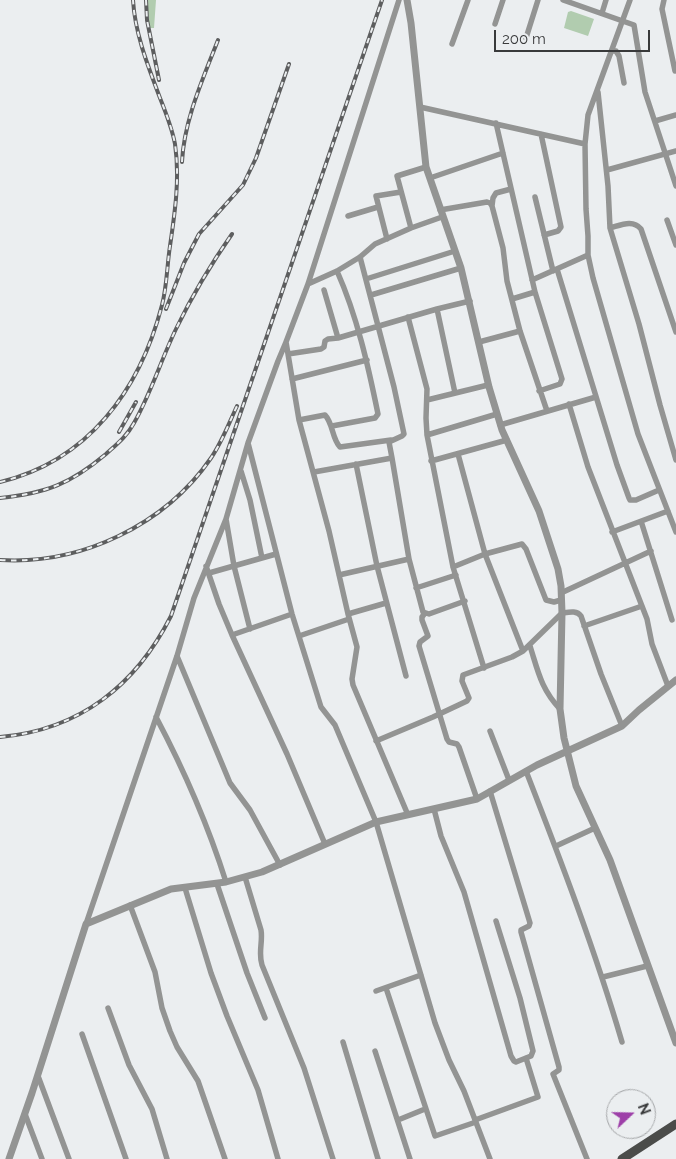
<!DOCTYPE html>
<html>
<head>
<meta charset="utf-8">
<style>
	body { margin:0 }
	#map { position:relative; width:676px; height:1159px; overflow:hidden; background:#ebeef0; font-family:Raleway,sans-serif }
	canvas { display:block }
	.north { position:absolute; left:606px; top:1089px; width:50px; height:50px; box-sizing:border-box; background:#ebeef0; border:1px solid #a4a6a8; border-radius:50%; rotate:69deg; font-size:14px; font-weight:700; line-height:20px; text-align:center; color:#393a3b }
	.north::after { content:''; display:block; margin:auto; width:18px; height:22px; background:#9d3fa8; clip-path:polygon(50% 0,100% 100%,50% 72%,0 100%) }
	.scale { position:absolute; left:494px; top:30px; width:156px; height:22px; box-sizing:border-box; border:2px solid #393a3b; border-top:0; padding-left:6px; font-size:15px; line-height:18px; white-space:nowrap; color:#393a3b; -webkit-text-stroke:4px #ebeef0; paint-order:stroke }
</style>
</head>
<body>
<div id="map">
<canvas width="676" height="1159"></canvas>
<div class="north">N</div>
<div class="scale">200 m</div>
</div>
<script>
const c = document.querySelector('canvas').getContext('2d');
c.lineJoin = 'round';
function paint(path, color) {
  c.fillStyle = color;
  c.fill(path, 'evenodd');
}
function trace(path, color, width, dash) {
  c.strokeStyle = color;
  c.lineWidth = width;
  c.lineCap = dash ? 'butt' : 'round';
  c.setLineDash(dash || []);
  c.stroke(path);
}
paint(new Path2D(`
	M147,0h9l-2,28h-5z
	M571,11l23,8 -6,17 -24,-8 4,-16z`), '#b1ccaf');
trace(new Path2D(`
	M399,0l-91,284 -22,58 13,78 30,111 19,83 9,33 -5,32 1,6 55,130
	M563,0l71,25 11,67 31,94
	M630,0l-42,115 -3,29 1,65 2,27v19l5,23 45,156 38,98
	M664,0l-2,9 13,62
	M602,13l4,-13
	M495,24l8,-24
	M526,38l12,-38
	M452,44l16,-44
	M612,51h4l3,5 5,27
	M598,92l10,94 2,42 29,96 21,81 16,55
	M420,107l165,37
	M655,121l21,-6
	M496,123l39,169 27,87 -2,5 -21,7
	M541,134l20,93 -3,4 -14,4
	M607,170l69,-19
	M430,178l73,-25
	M535,197l18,74
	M492,206l1,-8 3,-5 15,-4
	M440,210l47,-8 3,1 2,3 11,42 4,33 13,50 27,80
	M348,216l30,-9
	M667,220l9,25
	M411,228l-14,-52 29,-9
	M610,228c11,-3 23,-9 31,1l35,103
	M387,239l-11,-43 25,-4
	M557,269l60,196 12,33 1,2h6l23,-10
	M366,279l89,-28
	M532,280l56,-25
	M308,284l29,-13 23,-14 15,-13 36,-16 31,-11
	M324,290l14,48
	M371,295l90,-27
	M512,299l23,-7
	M437,309l18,84
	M408,317l19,72 -1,29 1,17 26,132 31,101
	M479,342l41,-11
	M288,354l33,-5 3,-2 1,-6 3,-2 10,-1 99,-29 33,-8
	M292,379l75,-19
	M427,400l61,-15
	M569,404l19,63 59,152 5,25 16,42
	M299,420l26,-5c8,8 7,24 15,32l51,-7
	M500,425l96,-28
	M332,426l43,-8 3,-4c-10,-49 -21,-98 -41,-143
	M427,435l70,-21
	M248,443l44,171 29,93 14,18 41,97 59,201 14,37 15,31 26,68
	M458,454l27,100 38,97
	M392,458l17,101 14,53 6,2 36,-13
	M431,461l76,-21
	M356,464l21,102 29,110
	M241,471l9,29 12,58
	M314,472l78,-14 -3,-16 13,-6 2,-2 -10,-47 -34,-130
	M226,519l8,47 16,63
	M641,521l31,99
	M612,532l56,-21
	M206,566l13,38 13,31 55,119 38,90
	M453,567l32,-13 37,-10 4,5 20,51 8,2 7,-2
	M209,573l67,-19
	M339,575l70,-16
	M416,588l40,-13
	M561,593l90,-42
	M425,613l-3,4v3l6,16 -8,6 -1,4 28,93 2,3 8,2 2,3 18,52
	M348,614l38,-11
	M584,626l58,-20
	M232,635l60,-21
	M299,636l50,-17
	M530,646c8,25 11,43 30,63
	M177,656l53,127 20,27 30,55
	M156,717c28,53 52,108 70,165
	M490,731l19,49
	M376,741l57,-24 34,-16 2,-3 -7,-17 1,-6 49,-18 11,-6 39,-38c7,-1 15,-3 19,3l20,58 21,52
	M526,771c35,90 69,179 96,271
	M490,791l40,132 -1,3 -8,4v2l38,135v3l-6,4 34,85
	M434,809l7,27 23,56 47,164 3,5 2,1 15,-6 2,-5 -13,-53 -24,-77
	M556,846l39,-18
	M245,877l16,53c2,12 -3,23 1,35l42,103 29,91
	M217,884l30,89 18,45
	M185,888l26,85 16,43 31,74 20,69
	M130,905l25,67 7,36 8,23 7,16 21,34 27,78
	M86,924l91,-268 17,-58 32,-79 22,-76 30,-82 8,-19
	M603,977l44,-11
	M386,988l49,148 41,-14
	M376,991l45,-16
	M108,1008l21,57 23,44 15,50
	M82,1034l44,125
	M343,1042l35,117
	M375,1051l35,108
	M38,1076l31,83
	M25,1114l17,45
	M398,1120l27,-11
	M475,1120l63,-23 -12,-39`), '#939493', 5.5);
trace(new Path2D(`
	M407,0l4,23 15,144 35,101 28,119 13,43 37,81 19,58 3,17 1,27 -2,96 4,29 12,48 34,74 66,183
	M9,1159l23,-66 54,-169 85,-35 55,-7 36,-10 114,-50 101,-23 60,-34 85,-39 17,-16 37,-30`), '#939493', 7);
trace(new Path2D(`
	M622,1159l54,-35`), '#4b4c4a', 9);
const rail = new Path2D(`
	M146,0l1,20 12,60
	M182,162c2,-42 21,-83 36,-122
	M166,309l18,-46 15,-29 44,-49 13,-27 33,-94
	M119,432l17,-30
	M0,482c88,-21 140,-92 162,-177 5,-19 5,-40 8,-59 5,-34 10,-68 5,-102 -3,-16 -9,-31 -15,-46 -12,-32 -25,-64 -27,-98
	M0,498c47,-5 70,-14 106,-44 11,-10 21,-18 28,-31 17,-30 27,-63 42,-94 16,-33 35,-65 56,-95
	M0,560c81,5 165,-35 211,-102 11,-16 18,-35 26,-52
	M0,737c80,-7 136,-52 171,-121l211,-616`);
trace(rail, '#5d5e5f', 4);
trace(rail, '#ebeef0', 2, [5.5]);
</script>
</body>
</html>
